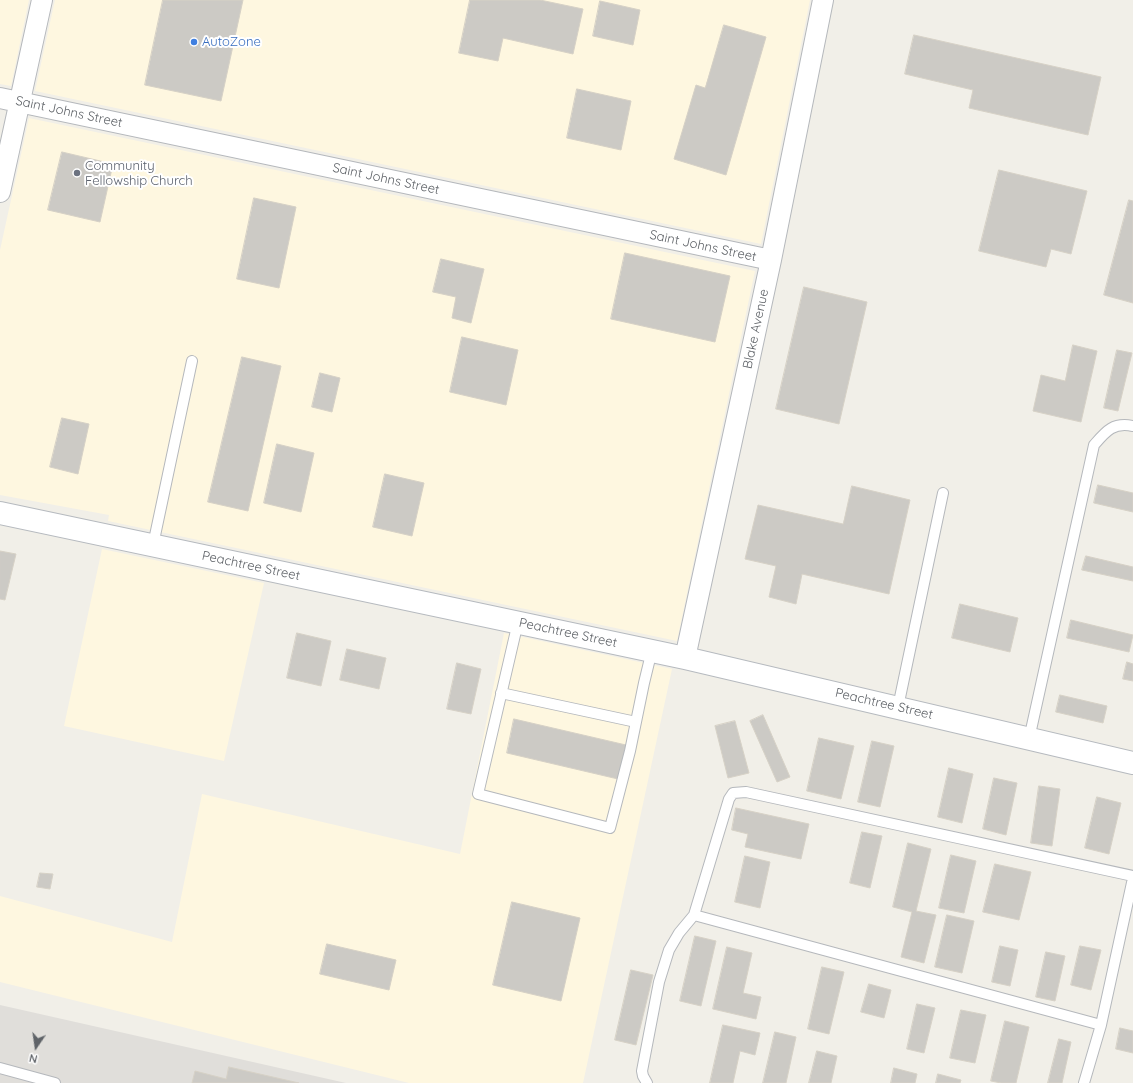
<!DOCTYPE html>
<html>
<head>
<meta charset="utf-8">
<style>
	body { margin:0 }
	#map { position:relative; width:1133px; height:1083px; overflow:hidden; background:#f1efe8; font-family:Quicksand,sans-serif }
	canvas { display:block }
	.north { position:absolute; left:16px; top:1027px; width:40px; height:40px; -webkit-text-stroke:3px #fff; paint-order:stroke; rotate:193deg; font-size:11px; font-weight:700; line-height:16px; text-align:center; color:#5f6368 }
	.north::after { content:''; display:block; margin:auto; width:14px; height:18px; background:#5f6368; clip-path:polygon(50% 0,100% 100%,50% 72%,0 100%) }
</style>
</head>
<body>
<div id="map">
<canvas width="1133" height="1083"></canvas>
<div class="north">N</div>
</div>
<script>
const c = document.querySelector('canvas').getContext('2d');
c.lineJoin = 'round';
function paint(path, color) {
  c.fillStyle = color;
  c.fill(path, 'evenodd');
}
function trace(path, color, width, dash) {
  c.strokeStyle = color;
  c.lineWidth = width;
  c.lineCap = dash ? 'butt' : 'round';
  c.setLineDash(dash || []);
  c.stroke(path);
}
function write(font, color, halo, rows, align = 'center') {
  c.font = font + ' Quicksand,sans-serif';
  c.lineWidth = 4;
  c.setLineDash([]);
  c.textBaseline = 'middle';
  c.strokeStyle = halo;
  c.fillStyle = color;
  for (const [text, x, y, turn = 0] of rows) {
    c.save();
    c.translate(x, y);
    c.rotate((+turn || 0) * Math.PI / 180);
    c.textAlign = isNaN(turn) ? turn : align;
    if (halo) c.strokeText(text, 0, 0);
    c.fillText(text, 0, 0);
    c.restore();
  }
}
paint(new Path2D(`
	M0,0h29l-18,86 -11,-2z
	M55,0h755l-49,244 -726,-153z
	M29,118l726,153 -78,370 -569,-120 1,-6 -109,-20v-245z
	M102,549l162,34 -40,178 -160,-35z
	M504,633l168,36 -89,414h-174l-409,-101v-86l172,46 30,-148 258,60z`), '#fef7e0');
paint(new Path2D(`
	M0,1005l346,78h-346z`), '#e0deda');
const building = new Path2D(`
	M163,0h80l-22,101 -76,-16z
	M470,0h70l43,9 -10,45 -70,-16 -5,23 -39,-8z
	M600,1l40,9 -7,35 -40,-9z
	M724,25l42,12 -40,138 -52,-16 22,-74 9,3z
	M914,35l187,42 -13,58 -119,-27 4,-18 -68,-16z
	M577,89l54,12 -10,49 -54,-12z
	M62,152l51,12 -13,58 -52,-12z
	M999,170l88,21 -16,63 -20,-5 -5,18 -67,-16z
	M254,198l42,9 -17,81 -42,-9z
	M1129,200l4,1v102l-29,-8z
	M625,253l105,23 -15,66 -104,-23z
	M441,259l43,10 -13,54 -19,-5 4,-21 -23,-5z
	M804,287l63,15 -28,122 -63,-15z
	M462,337l56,13 -12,55 -56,-13z
	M1073,345l24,6 -16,71 -48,-11 8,-36 24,6z
	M1117,350l15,3 -14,58 -14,-3z
	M242,357l39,9 -33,145 -40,-9z
	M320,373l20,5 -8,34 -20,-5z
	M62,418l27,6 -11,50 -28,-7z
	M277,444l37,9 -13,59 -37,-9z
	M385,474l39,9 -12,53 -39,-9z
	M1098,485l35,8v19l-39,-9z
	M852,486l58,14 -21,94 -87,-20 -6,30 -27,-7 7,-31 -31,-7 13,-54 85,19z
	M0,551l16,3 -11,46 -5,-1z
	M1086,556l47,11v14l-51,-11z
	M960,604l58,14 -8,34 -58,-14z
	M1071,620l62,15 -4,17 -62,-14z
	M297,633l34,8 -10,45 -34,-8z
	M347,649l39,9 -7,31 -39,-9z
	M1127,662l6,2v17l-10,-2z
	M457,663l24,6 -10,45 -24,-5z
	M1060,695l47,11 -4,17 -47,-11z
	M763,715l27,62 -13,5 -27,-61z
	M514,719l112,26 -8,34 -111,-26z
	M735,721l14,52 -21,5 -13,-52z
	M819,738l35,8 -13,53 -34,-8z
	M872,741l22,5 -14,61 -22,-5z
	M949,768l24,6 -11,49 -24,-6z
	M994,778l23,5 -11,52 -23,-6z
	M1039,786l21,3 -8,57 -21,-3z
	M1097,797l24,6 -12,51 -24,-6z
	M736,808l73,16 -8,35 -56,-12 3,-13 -16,-4z
	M862,832l20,4 -12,52 -20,-5z
	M908,843l23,6 -15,62 20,4 -12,48 -23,-6 11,-45 -19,-5z
	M951,855l25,6 -12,52 -25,-5z
	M745,856l25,6 -10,46 -25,-6z
	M995,864l36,8 -12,48 -36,-8z
	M40,873l13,1 -3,15 -13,-2z
	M512,902l68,16 -19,83 -68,-16z
	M947,915l27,6 -12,52 -27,-6z
	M695,936l21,5 -15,65 -21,-5z
	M327,944l69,16 -7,30 -69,-16z
	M1000,946l18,4 -8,36 -18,-4z
	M1080,946l21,4 -10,40 -20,-5z
	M727,947l25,6 -9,40 18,4 -5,22 -43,-10z
	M1046,952l19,4 -10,45 -19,-4z
	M822,967l22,5 -15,62 -21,-5z
	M631,970l22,5 -17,70 -21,-5z
	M869,984l22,6 -7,28 -23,-6z
	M917,1004l18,4 -11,45 -17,-4z
	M961,1010l25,5 -11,48 -25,-5z
	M1005,1021l24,6 -13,56h-15l-10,-2z
	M723,1025l37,8 -5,22 -15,-4 -7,32h-23z
	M1120,1028l13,3v22l-17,-4z
	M775,1032l21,5 -10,46h-23z
	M1059,1039l12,3 -9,41h-14z
	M817,1051l20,5 -6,27h-22z
	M229,1067l70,16h-107l3,-12 31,8z
	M894,1068l23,6 -2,9h-24z
	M938,1074l23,6 -1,3h-24z`);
paint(building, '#cccac5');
trace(building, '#d6d1c6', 1);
const lane = new Path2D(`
	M153,545l39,-184
	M518,622l-40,172 132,34 20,-77 14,-68 8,-33
	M501,693l135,29
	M898,707l45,-214
	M1029,739l65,-294c12,-14 19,-23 39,-19
	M1101,1025l-407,-110 35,-116 4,-6 13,-1 387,84
	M0,1068l55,15
	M647,1083l-4,-7 -1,-5 17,-89 10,-32 10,-17 15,-18
	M1084,1083l17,-58 32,-147`);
const street = new Path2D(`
	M0,98l771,162
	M0,192l42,-192
	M685,658l86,-398 52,-260`);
const secondary = new Path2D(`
	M0,513l685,145 448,105`);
trace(lane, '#b5b8bc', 12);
trace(street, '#b5b8bc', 22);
trace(secondary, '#b6babf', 24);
trace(lane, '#fff', 10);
trace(street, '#fff', 20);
trace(secondary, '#fff', 22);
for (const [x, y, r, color] of [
	[194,42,4,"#3f7fe0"],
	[77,173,4,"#6b7280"]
]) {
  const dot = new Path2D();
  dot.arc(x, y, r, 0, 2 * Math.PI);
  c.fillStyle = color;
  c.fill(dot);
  trace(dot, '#fff', 1.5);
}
write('13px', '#366cbe', '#fff', [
	["AutoZone",202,42]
], 'left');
write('13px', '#5f6368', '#fff', [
	["Saint Johns Street",69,112,12],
	["Saint Johns Street",386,179,12],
	["Saint Johns Street",703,246,12],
	["Blake Avenue",756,329,-78],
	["Peachtree Street",251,566,12],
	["Peachtree Street",568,633,12],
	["Peachtree Street",884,704,13]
]);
write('13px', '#5b616d', '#fff', [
	["Community",85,166],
	["Fellowship Church",85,181]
], 'left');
</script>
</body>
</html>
